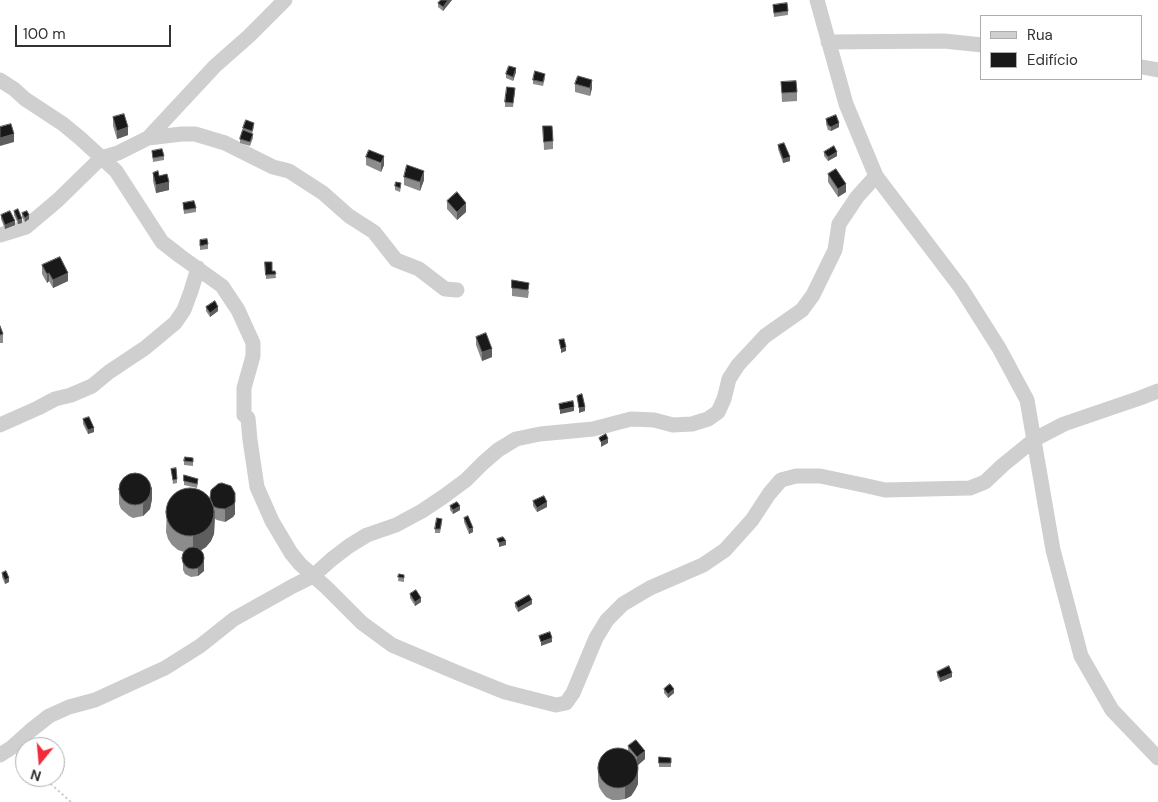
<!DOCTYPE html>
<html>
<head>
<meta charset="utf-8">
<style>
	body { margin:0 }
	#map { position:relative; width:1158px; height:802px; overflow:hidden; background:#fff; font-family:"DM Sans",sans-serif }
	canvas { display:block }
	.legend { position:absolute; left:980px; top:15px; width:162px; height:65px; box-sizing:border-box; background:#fff; border:1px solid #adadad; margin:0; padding:6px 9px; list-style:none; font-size:15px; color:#323232 }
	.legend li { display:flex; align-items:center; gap:10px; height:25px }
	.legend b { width:25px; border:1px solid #adadad }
	.north { position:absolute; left:15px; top:737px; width:50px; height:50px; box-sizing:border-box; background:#fff; border:1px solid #adadad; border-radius:50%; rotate:197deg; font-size:14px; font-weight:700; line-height:20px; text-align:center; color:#323232 }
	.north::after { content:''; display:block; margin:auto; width:18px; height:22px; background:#f22a3c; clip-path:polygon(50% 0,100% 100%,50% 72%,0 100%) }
	.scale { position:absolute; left:15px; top:25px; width:156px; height:22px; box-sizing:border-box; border:2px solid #323232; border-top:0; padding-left:6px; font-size:15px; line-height:18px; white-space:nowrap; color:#323232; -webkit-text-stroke:4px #fff; paint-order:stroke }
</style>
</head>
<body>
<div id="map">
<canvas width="1158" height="802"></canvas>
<ul class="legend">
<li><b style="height:6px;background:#cfcfcf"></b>Rua</li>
<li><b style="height:14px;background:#191919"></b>Edifício</li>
</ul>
<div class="north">N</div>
<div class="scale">100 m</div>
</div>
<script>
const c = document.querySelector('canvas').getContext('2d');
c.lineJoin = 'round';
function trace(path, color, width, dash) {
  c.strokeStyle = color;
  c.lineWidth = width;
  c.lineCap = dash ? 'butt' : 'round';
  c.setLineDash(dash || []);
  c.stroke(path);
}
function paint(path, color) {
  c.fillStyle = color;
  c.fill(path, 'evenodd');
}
trace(new Path2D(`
	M19,756l6,5
	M43,777l28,25`), '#cfcfcf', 2, [2.5, 2.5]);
trace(new Path2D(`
	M817,0l29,104 30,72 85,112 38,60 28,52 26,150 28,106 31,54 46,48
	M828,42l116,-1 38,4
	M1142,67l16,3
	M0,80l14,9 11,10 38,25 17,14 36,33 46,71 18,14 42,30 16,24 15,33v13l-9,32v27l4,3 2,22 7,47 15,34 19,32 9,11 27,24 35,35 30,22 66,28 47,19 51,13 10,-2 7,-10 23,-55 11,-18 16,-16 27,-16 53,-23 22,-15 27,-30 17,-26 12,-14 15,-4h24l43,9 22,5 85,-2 15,-6 18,-17 32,-26 29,-15 76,-26 18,-7
	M148,138l34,-4h13l30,9 48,24 16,4 34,22 26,23 25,16 22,28 23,9 26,20 12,1
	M0,235l26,-8 32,-27 43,-42 17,-5 30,-15 67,-72 34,-30 36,-36
	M0,425l38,-17 17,-9 16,-4 21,-9 17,-14 36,-24 30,-25 9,-13 7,-19 7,-23
	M0,755l11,-7 19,-17 19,-15 20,-9 26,-7 70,-32 35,-22 34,-27 59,-33 20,-10 19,-17 17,-13 18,-11 29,-10 26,-14 21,-14 23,-17 17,-17 15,-13 18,-11 24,-5 53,-5 38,-10 23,1 19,5 19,-1 16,-5 10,-7 6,-13 5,-20 9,-14 27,-29 37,-26 11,-15 22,-45 4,-26 18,-27 19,-21`), '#cfcfcf', 15);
paint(new Path2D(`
	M441,0h11l-9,11 -5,-4v-4z
	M773,5l15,6v4l-14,2z
	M516,72l-3,9 -7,-3v-4z
	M545,78l-2,8 -10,-2v-4z
	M781,82l16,10v9l-15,1z
	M575,84l17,4 -2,8 -15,-4z
	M515,92l-2,15h-8v-5z
	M113,117l15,18 -11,4 -4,-13z
	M826,119l13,8 -8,4 -3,-1 -2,-6z
	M543,126l10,15v8l-9,1z
	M254,127l-2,7 1,4 -3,8 -10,-3v-4l3,-11z
	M778,145l12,16 -7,2 -5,-14z
	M152,151l12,5v4l-11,2z
	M824,152l13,4 -9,5 -4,-5z
	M366,157l18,8 -3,7 -15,-7z
	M153,173l6,3 10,14 -13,3 -3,-12z
	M828,174l18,18 -8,5 -10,-15z
	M404,177l20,3 -4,11 -16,-6z
	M395,186l6,1 -1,5 -5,-2z
	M447,201l19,11 -9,8 -10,-11z
	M183,203l13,5v4l-12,2z
	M14,211l8,12 -4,1 -4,-9z
	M22,213l7,6 -4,3 -3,-5z
	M1,215l14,10 -10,4 -4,-10z
	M200,240l8,4v5l-8,1z
	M265,262l7,9h3l1,7 -10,1z
	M42,265l26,16 -15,7 -4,-7 -2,2 -5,-9z
	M512,280l17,11 -1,7 -16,-2z
	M206,307l12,4 -8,6 -4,-6z
	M0,326l3,8v9h-3z
	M476,337l16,20 -10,4 -6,-16z
	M83,419l11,13 -6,2 -5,-10z
	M184,461l9,1v4l-9,-1z
	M171,469l6,10v4l-4,1z
	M184,475l14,8 -1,5 -13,-3z
	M119,486l33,13 -2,10 -7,7 -10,2 -4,-2 -8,-7 -2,-5z
	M210,498l25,7v9l-2,3 -8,5 -8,-2 -2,-1 -1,15 -3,7 -5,6 -5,3 3,14v7l-6,5 -7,1 -6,-3 -2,-4v-15l1,-3 -6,-2 -6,-5 -4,-6 -2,-7 1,-24z
	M533,501l14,6 -10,5 -4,-6z
	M450,506l10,4 -7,4 -3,-4z
	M464,518l9,14 -4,2 -5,-12z
	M442,523l-2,10h-5v-4z
	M2,573l7,9 -4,2 -3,-7z
	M399,574l5,1v7l-6,-1z
	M410,594l11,8 -6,4 -5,-8z
	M515,603l17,1 -14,8 -3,-5z
	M937,672l15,5 -12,5 -3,-6z
	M664,689l10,4 -6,5 -4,-5z
	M628,746l17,13 -7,6v19l-3,6 -4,6 -6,3 -6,1h-7l-6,-3 -4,-5 -3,-5 -1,-6v-12l30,-17z
	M659,757l12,1v9h-12z`), '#8c8c8c');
paint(new Path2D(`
	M448,0h4l-9,11v-4z
	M516,68v4l-3,9v-4z
	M592,80v8l-2,8v-8z
	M839,123v4l-8,4v-4z
	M128,127v8l-11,4v-8z
	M14,134v8l-14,4v-8z
	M837,152v4l-9,5v-4z
	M384,156v9l-3,7v-9z
	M790,157v4l-7,2v-4z
	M424,171v9l-4,11v-9z
	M169,182v8l-13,3v-8z
	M846,184v8l-8,5v-8z
	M466,203v9l-9,8v-8z
	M29,215v4l-4,3v-4z
	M22,219v4l-4,1v-4z
	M15,221v4l-10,4v-4z
	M49,273v8l-2,2v-9z
	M68,273v8l-15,7v-8z
	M218,307v4l-8,6v-4z
	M566,347v4l-5,2v-4z
	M492,349v8l-10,4v-9z
	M574,407v4l-14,3v-4z
	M585,407v4l-6,2v-5z
	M94,428v4l-6,2v-4z
	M608,439v4l-7,4v-5z
	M152,486v13l-2,10 -7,7v-12z
	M235,493v21l-2,3 -8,5v-13z
	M547,502v5l-10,5v-4z
	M460,506v4l-7,4v-4z
	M215,510l-1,24 -3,7 -5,6 -6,4 -7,2v-17z
	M473,528v4l-4,2v-5z
	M506,541v4l-7,2v-4z
	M204,555v16l-6,5v-8z
	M9,578v4l-4,2v-4z
	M421,598v4l-6,4v-4z
	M532,600v4l-14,8v-4z
	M552,638v4l-11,4v-4z
	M952,673v4l-12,5v-4z
	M674,689v4l-6,5v-4z
	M645,751v8l-8,7v-9z
	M638,771v13l-3,6 -4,6 -6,3v-12z`), '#5e5e5e');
const building = new Path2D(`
	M441,0h7l-5,7 -5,-4z
	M787,3l1,8 -14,2 -1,-8z
	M509,66l7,2 -3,9 -7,-3z
	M535,71l10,3 -2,8 -10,-2z
	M578,76l14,4 -2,8 -15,-4z
	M796,81l1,11 -15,1 -1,-11z
	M507,87l8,1 -2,15 -8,-1z
	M124,114l4,13 -11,4 -4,-14z
	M836,115l3,8 -8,4 -3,-2 -2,-6z
	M246,120l8,3 -2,8 -9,-3z
	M11,124l3,10 -14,4v-11z
	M543,126h9l1,15 -9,1z
	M243,130l10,4 -3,8 -10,-3z
	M784,143l6,14 -7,2 -5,-14z
	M834,146l3,6 -9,5 -4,-5z
	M162,149l2,7 -11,2 -1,-7z
	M369,150l15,6 -3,7 -15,-6z
	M407,165l17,6 -4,11 -16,-5z
	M836,169l10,15 -8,5 -10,-15z
	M158,171l1,5 8,-2 2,8 -13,3 -3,-12z
	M396,182l5,1 -1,5 -5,-2z
	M457,192l9,11 -9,9 -10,-11z
	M194,201l2,7 -12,2 -1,-7z
	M18,209l4,10 -4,1 -4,-9z
	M10,211l5,10 -10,4 -4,-10z
	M27,211l2,4 -4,3 -3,-5z
	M207,239l1,5 -8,2v-6z
	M60,257l8,16 -15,7 -4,-7 -2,1 -5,-9z
	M265,262h7v9h3l1,3 -10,1z
	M512,280l17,3 -1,7 -16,-2z
	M215,301l3,6 -8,6 -4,-6z
	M0,326l3,8 -3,1z
	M486,333l6,16 -10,3 -6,-15z
	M564,339l2,8 -5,2 -2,-9z
	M582,394l3,13 -6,1 -2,-12z
	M573,401l1,6 -14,3 -1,-6z
	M89,417l5,11 -6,2 -5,-11z
	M606,434l2,5 -7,3 -2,-4z
	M185,457l8,1v4l-9,-1z
	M176,468l1,11 -4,1 -2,-11z
	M119 489a16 16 0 1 1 32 0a16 16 0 1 1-32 0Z
	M184,475l14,4 -1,5 -13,-3z
	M222,483l9,3 4,7v9l-2,3 -8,4 -8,-1 -4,-2 -3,-8 1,-8 7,-6z
	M166 512a24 24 0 1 1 48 0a24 24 0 1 1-48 0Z
	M544,496l3,6 -10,6 -4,-7z
	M457,502l3,4 -7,4 -3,-4z
	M468,516l5,12 -4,1 -5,-11z
	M437,518l5,1 -2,10h-5z
	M503,537l3,4 -7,2 -2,-4z
	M182 558a11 11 0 1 1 22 0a11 11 0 1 1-22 0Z
	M6,571l3,7 -4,2 -3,-7z
	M399,574l5,1v3l-6,-1z
	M416,590l5,8 -6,4 -5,-8z
	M529,595l3,5 -14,8 -3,-5z
	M550,632l2,6 -11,4 -2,-6z
	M949,666l3,7 -12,5 -3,-6z
	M670,684l4,5 -6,5 -4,-5z
	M636,740l9,11 -8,6 -9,-11z
	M598 768a20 20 0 1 1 40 0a20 20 0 1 1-40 0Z
	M659,757l12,1v5h-12z`);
paint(building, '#191919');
trace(building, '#5e5e5e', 1);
</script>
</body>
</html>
